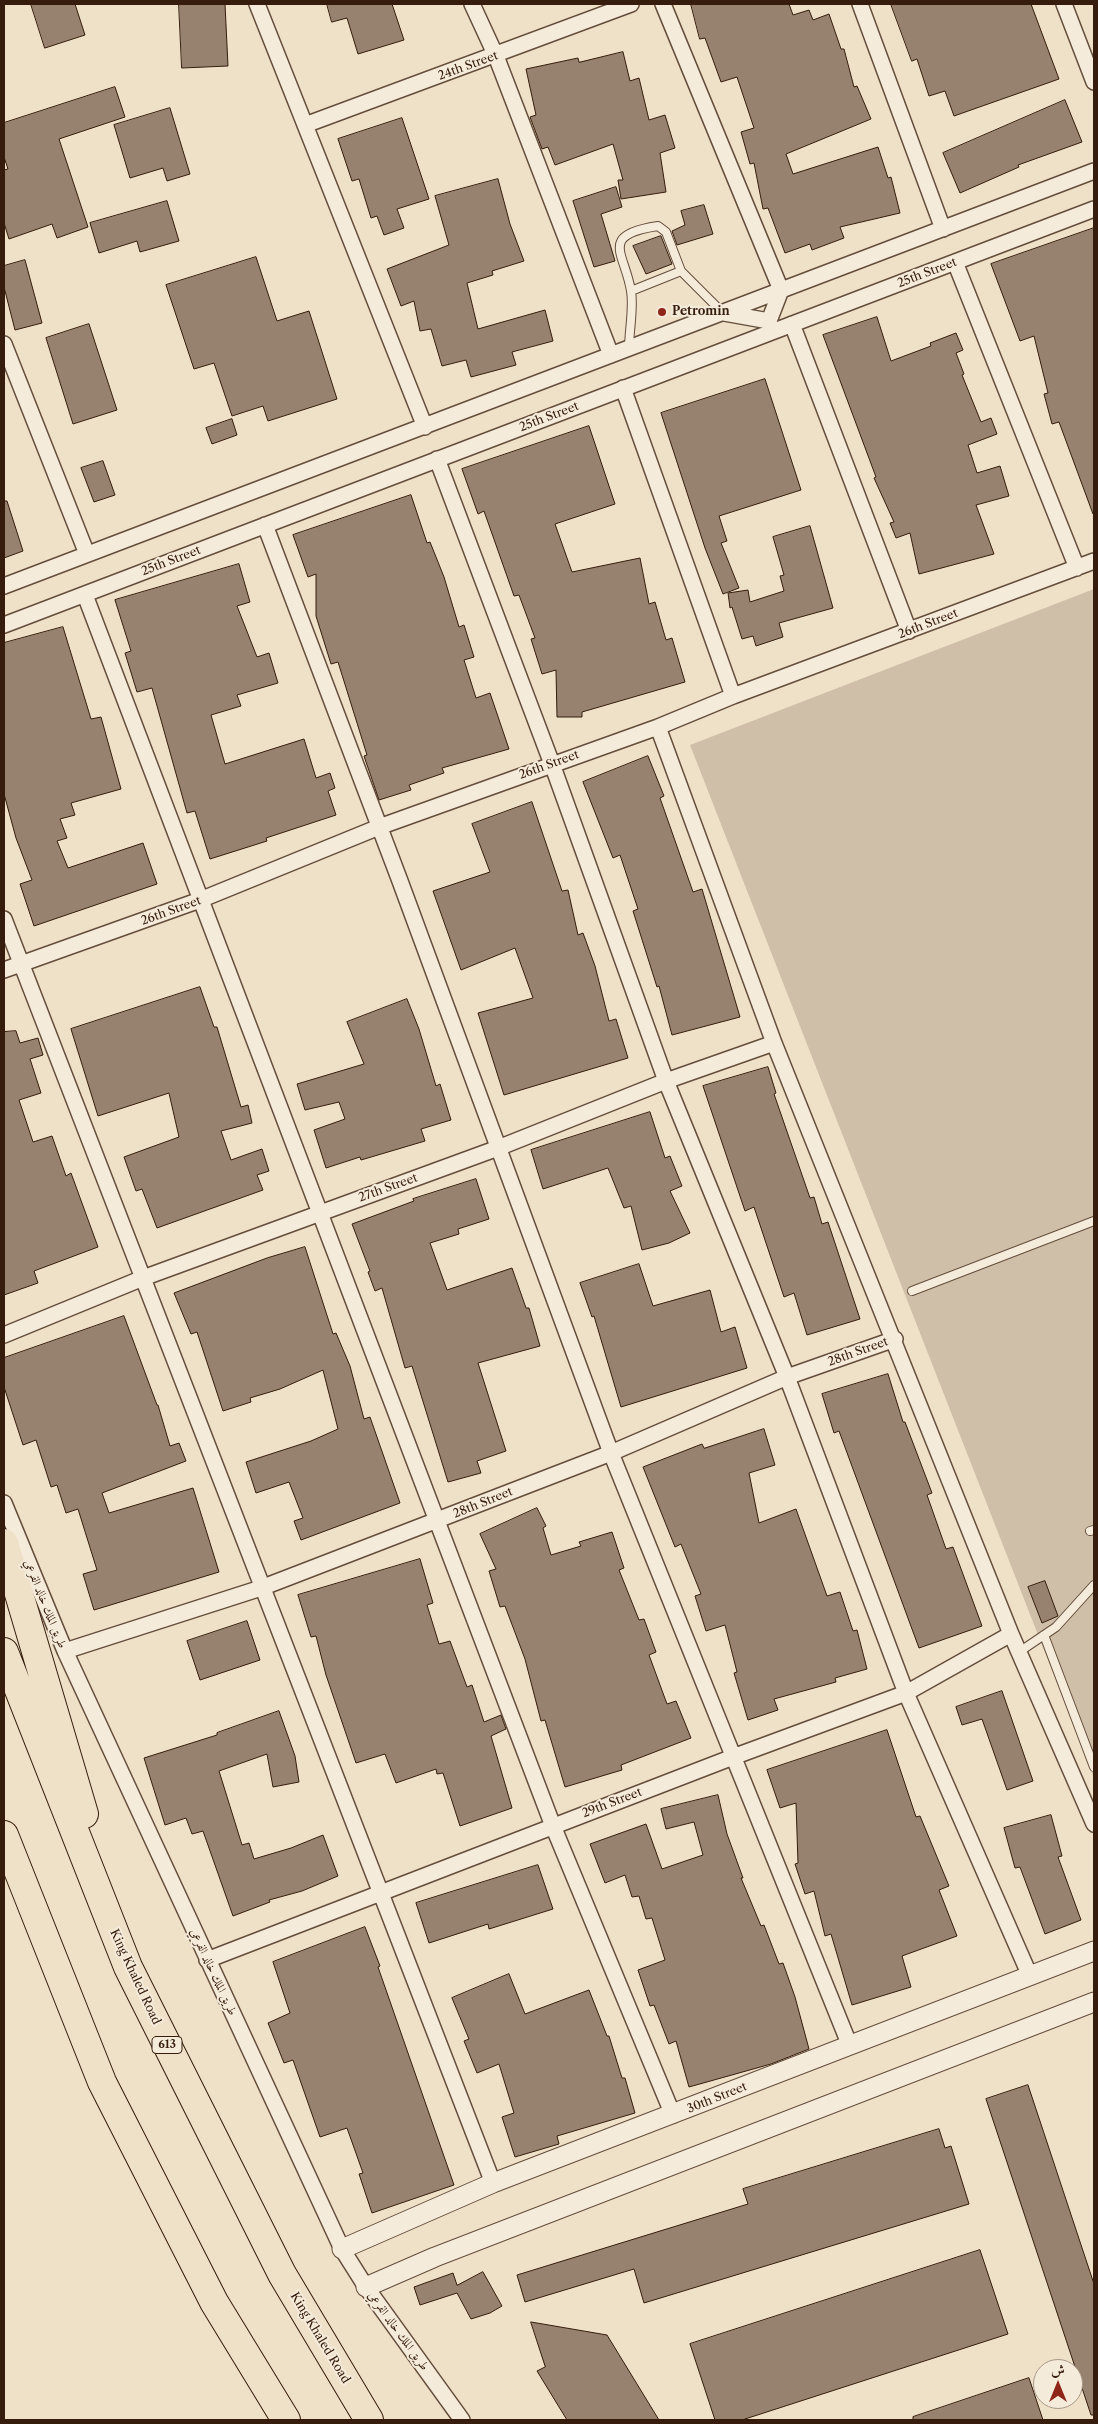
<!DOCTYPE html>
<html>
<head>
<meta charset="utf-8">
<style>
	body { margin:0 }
	#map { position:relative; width:1098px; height:2424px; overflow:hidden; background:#efe0c8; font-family:"Libre Caslon Text",Amiri,serif }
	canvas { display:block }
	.frame { position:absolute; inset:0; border:5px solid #351c0c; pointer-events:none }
	.north { position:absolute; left:1033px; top:2359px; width:50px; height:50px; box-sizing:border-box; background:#f5ebdb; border:1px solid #a89888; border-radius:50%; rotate:0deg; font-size:14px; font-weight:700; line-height:20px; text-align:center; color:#351c0c }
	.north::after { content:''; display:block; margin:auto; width:18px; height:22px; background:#8f2418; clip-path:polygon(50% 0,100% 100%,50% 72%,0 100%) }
</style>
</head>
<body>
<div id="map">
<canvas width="1098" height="2424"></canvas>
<div class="frame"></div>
<div class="north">ش</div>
</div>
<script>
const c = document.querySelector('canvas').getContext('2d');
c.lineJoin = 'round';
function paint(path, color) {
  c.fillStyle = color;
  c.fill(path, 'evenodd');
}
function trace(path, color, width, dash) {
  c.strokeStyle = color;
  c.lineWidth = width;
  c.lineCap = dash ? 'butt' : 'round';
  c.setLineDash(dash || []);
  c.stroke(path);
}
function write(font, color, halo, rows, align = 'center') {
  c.font = font + ' "Libre Caslon Text",Amiri,serif';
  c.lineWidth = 4;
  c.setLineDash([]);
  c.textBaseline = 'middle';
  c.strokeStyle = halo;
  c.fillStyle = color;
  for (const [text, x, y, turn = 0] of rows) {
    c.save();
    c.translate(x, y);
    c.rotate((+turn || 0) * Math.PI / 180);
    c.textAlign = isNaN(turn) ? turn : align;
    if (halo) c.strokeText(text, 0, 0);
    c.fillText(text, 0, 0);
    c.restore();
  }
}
paint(new Path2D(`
	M1094,589v1189l-404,-1033z`), '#cfbfa8');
const building = new Path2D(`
	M31,4h44l10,31 -40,13z
	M179,4h46l3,62 -46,2z
	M327,4h65l12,36 -46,14 -11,-36 -15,4z
	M691,4h98l4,11 16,-5 4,10 16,-6 12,35h3l10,38 3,-1 14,33 -85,35 7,20 85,-27 10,31 3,-1 9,36 -60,14 4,11 -32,12 -2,-6 -25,9 -17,-45 -5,1 -9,-46 -4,1 -9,-32 13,-4 -17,-51 -16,5 -16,-44 -5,1z
	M891,4h140l28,75 -105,37 -9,-25 -16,5 -12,-37 -5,2z
	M623,52l7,29 9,-3 10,42 16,-5 10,33 -15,5 6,39 -45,7 -3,-19h5l-10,-36 -58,21 -7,-18 -6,2 -12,-32 6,-2 -10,-46 52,-11 1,4z
	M115,87l10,30 -66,22 29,88 -31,11 -5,-14 -43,15 -5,-16v-53l4,-1 -4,-12v-34z
	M1065,100l17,42 -64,23 1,2 -59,26 -17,-40z
	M170,108l20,66 -23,7 -4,-13 -33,10 -16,-53z
	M402,118l27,81 -32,10 7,19 -20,7 -7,-19 -6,2 -12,-39 -7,2 -14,-42z
	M498,179l12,45 14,37 -32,10 1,4 -26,8 11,46 67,-19 8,31 -41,11 4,13 -45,12 -5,-17 -24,6 -11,-37 -11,2 -6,-30 -13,5 -14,-37 62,-24 -14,-49z
	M616,187l6,20 -21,7 14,47 -21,6 -21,-66z
	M167,201l12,40 -39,11 -3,-11 -38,12 -9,-30z
	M704,205l9,29 -36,11 -5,-14 13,-6 -4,-14z
	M1094,228v285l-1,1 -34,-92 -7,2 -8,-30 4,-1 -14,-57 -14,5 -29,-77z
	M661,236l11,28 -26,10 -13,-28z
	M256,257l21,64 32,-10 28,88 -69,22 -5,-15 -31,10 -18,-53 -20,6 -28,-84z
	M25,260l17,63 -27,7 -11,-43v-21z
	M877,317l14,44 40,-15 -1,-3 26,-10 7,17 -7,3 8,21 -2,1 19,47 10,-4 6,16 -29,11 9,28 23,-7 9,30 -33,9 18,49 -75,20 -9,-41 -14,5 -6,-15 4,-1 -20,-44 2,-1 -53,-142z
	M89,324l28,86 -44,14 -27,-86z
	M765,379l36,111 -82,26 8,25 -6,2 18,45 -16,6 -18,-46 -44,-135z
	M232,419l5,16 -25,9 -6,-16z
	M589,426l26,78 -60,20 17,48 68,-14 9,46 6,-2 11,38 6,-2 13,44 -103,30v5h-25l-1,-47 -14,4 -11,-35 4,-1 -16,-43 -5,1 -30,-85 -6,3 -16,-45z
	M103,461l12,34 -21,7 -13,-34z
	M411,495l16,48 3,-1 14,35 15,50 5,-2 10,32 -10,3 12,38 14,-5 19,56 -67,19 2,5 -35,12 2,5 -32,10 -15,-44 3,-1 -29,-93 -7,2 -15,-48v-42l-8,3 -15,-42z
	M4,501h3l16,50 -19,7z
	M810,526l23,82 -54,15 4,14 -27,9 -3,-10 -11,3 -10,-32 -2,1 -2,-15 20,-3 2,12 34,-11 -4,-15 4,-1 -11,-38z
	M239,564l11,38 -13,4 20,51 12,-4 9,30 -41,12 4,11 -30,9 14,49 79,-25 12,39 14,-5 5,15 -7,3 8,24 -70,23 1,3 -57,18 -15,-48 -8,2 -35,-125 -15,4 -12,-39 6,-2 -16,-51z
	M63,627l28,92 10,-2 20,72 -50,14 4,12 -15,4 7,19 -10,3 11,27 75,-25 14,41 -123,42 -14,-42 12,-4 -16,-42 -12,-44v-151z
	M648,756l16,40 -4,2 33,94 9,-3 38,128 -68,18 -13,-49 -2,1 -24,-76 5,-2 -18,-54 -7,3 -30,-76z
	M532,802l30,89 6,-1 10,45 5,-2 12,33 14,55 7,-2 12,39 -124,37 -26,-82 55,-15 -18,-50 -54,22 -28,-79 57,-19 -18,-48z
	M200,987l14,40h3l24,80 7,-2 4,18 -31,8 10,29 31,-11 7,22 -12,4 6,15 -106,38 -15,-39 -6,2 -12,-34 55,-20 -10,-44 -71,23 -27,-87z
	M407,999l12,30 17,57 4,-2 11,36 -30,9 4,12 -64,19 -1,-3 -34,11 -12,-38 31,-11 -6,-17 -34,8 -8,-26 67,-20 -17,-42z
	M16,1031l4,12 18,-5 5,17 -13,4 11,34 -22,7 14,42 19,-6 14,40 5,-3 27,74 -64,24 4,12 -34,12v-263z
	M768,1067l8,26 -2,1 36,104 4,-1 8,27 6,-2 32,97 -53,16 -13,-42 -10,4 -30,-90 -9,4 -42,-125z
	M650,1112l15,46 5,-2 12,30 -12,5 20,42 -21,10 -27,7 -11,-44 -7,2 -16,-40 -65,21 -12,-39z
	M476,1179l13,40 -31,10 1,5 -29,9 17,47 65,-22 14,40h3l11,38 -62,17 28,88 -29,10 4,12 -33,9 -36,-116 -7,2 -23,-80 -7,3 -7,-19 2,-1 -18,-47 62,-23 -1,-2z
	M305,1247l28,87 3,-1 14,33 14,53 6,-2 30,86 -99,37 -7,-19 9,-3 -14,-36 -33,11 -10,-31 65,-21 27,-12 -15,-59 -43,19 -30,9 1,4 -28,9 -26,-79 -6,2 -17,-41 93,-35z
	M639,1264l14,42 57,-16 11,42 14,-5 12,41 -126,39 -27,-91 -2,1 -12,-34z
	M124,1316l33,89h1l12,41 9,-3 7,18 -84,32 7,20 84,-25 26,84 -125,38 -11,-36 14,-4 -19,-61 -12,4 -9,-28 -6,2 -15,-47 -13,5 -19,-58v-29z
	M888,1374l15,48h2l27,71 -5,2 19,54 7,-2 29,79 -63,22 -80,-217 -5,2 -12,-39z
	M764,1429l11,36 -26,8 10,50 37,-14 31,87 13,-4 13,39 4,-1 10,39 -32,9 1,4 -62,17 4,11 -30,10 -14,-47 3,-1 -12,-47 -19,6 -11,-35 6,-2 -20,-50 -6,3 -32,-80 59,-23 2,4z
	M537,1508l9,18 -3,2 8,27 30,-9 -2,-4 33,-10 12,36 -5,2 20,50 5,-1 12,33 -7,3 18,49 9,-3 15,37 -70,27 1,5 -57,17 -20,-67 -4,1 -16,-62 -20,-53 -5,1 -11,-36 7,-2 -16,-35z
	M420,1559l13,44 -6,2 12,39 11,-3 17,46 5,-2 12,37 17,-7 5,14 -15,7 21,72 -52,18 -17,-53 -6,1 -1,-5 -40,14 -11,-29 -29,9 -30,-88 -10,-39 -5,1 -13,-42z
	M1045,1581l13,35 -16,7 -14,-36z
	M247,1621l13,39 -60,20 -13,-39z
	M1002,1691l31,90 -26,9 -25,-71 -20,6 -6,-18z
	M279,1711l16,45 4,26 -26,5 -6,-33 -48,17 23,74 7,-2 5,16 37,-11 32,-13 15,41 -36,15 -33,9 1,2 -37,14 -30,-85 -11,3 -6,-16 -21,7 -21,-67 73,-23v-2z
	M887,1730l29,87 4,-1 29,70 -10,4 18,46 -55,20 9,31 -59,18 -21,-71 -6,2 -11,-45 -9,3 -10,-30 3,-1 -2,-60 -16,5 -13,-38z
	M718,1795l9,39 16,44h-2l20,48 3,-1 15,39 4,-1 12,34 14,52 -38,15 -82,23 -13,-46 -7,3 -15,-39 -4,1 -12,-36 27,-10 -13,-42 -6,1 -7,-23 -7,1 -7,-22 -20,8 -15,-39 56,-20 16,45 41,-14 -9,-33 -28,7 -5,-20z
	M1051,1815l11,41 -4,1 23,63 -36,14 -25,-67 -5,1 -11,-40z
	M538,1865l15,44 -64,20 -1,-5 -59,19 -13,-40z
	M365,1927l15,39 -2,1 76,218 -82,28 -13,-39 4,-1 -16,-45 -27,9 -27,-77 -9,3 -16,-40 22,-10 -17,-51z
	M509,1974l16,40 64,-24 18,46h2l13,42h3l10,35 -78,23 2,8 -44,13 -13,-40 12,-4 -15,-49 -22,9 -13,-32 5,-2 -17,-41z
	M1028,2085l66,199v131h-3l-105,-316z
	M939,2129l6,19 6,-2 18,58 -325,99 -10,-34 -109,33 -8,-27 231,-71 -5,-15z
	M980,2250l28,84 -266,86h-27l-25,-76z
	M483,2272l19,34 -12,7 -19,6 -14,-26 -37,12 -6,-18 39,-14 4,12z
	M531,2322l76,13 52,85h-92l-30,-49 8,-4z
	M1029,2378l14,42h-130v-3z`);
paint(building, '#96826e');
trace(building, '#351c0c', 1);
const service = new Path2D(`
	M631,291l50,-20
	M629,349c0,-19 5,-41 2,-58 -6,-38 -33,-56 27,-65l8,6 15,39 42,42
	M912,1291l182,-70
	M1090,1531l4,-1
	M1044,1635l50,132
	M1019,1652l37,-25 38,-42`);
const minor = new Path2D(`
	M257,4l168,423
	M472,4l24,52 115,299
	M663,4l118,286 -12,31 -45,-8
	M860,4l83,225
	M1064,4l30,78
	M305,125l326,-121
	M955,262l122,306
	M792,324l117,307
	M4,344l83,210
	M623,388l110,308
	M437,459l115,305 114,317 121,296 119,316 124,283
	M265,525l135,356 211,572 239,593
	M4,586l1090,-415
	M85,595l468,1231 120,289
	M4,625l1090,-416
	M658,727l116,316 237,591 83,190
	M4,919l489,1264
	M4,970l196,-70 179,-73 279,-100 75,-31 361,-135
	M4,1335l139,-57 355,-130 168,-67 108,-38
	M4,1503l61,148 277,598 24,38 96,133
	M65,1651l196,-63 350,-135 176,-76 108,-38
	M207,1960l526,-203 173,-64 105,-59`);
const tertiary = new Path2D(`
	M342,2249l151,-66 601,-232
	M366,2287l69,-30 659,-255`);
const motorway = new Path2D(`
	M4,1543l80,271
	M4,1652l124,315 154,307 87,146
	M4,1835l98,247 112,220 72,118`);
trace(service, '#644d3b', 10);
trace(minor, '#644d3b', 18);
trace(tertiary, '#644d3b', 21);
trace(motorway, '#351c0c', 30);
trace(service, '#f5ebdb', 8);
trace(minor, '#f5ebdb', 15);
trace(tertiary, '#f5ebdb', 19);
trace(motorway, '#efe0c8', 28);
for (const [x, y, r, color] of [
	[662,312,5,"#8f2418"]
]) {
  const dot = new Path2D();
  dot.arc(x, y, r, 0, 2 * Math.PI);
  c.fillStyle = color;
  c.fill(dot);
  trace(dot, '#f5ebdb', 2);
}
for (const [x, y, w] of [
	[167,2045,30]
]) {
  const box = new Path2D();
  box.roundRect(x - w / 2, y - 8.5, w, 17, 4);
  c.fillStyle = '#f5ebdb';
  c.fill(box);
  trace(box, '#351c0c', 1);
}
write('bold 11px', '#351c0c', null, [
	["613",167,2045]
]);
write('12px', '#351c0c', '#f5ebdb', [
	["24th Street",468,66,-20],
	["25th Street",927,273,-21],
	["25th Street",549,417,-21],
	["25th Street",171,561,-21],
	["26th Street",928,624,-21],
	["26th Street",549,765,-20],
	["26th Street",171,911,-20],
	["27th Street",388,1188,-20],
	["28th Street",858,1352,-20],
	["28th Street",483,1503,-22],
	["طريق الملك خالد الفرعي",45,1604,68],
	["29th Street",612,1803,-21],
	["طريق الملك خالد الفرعي",213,1972,65],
	["King Khaled Road",135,1977,65],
	["30th Street",717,2098,-22],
	["طريق الملك خالد الفرعي",398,2331,54],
	["King Khaled Road",320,2338,59]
]);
write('bold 12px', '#351c0c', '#f5ebdb', [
	["Petromin",672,312]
], 'left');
</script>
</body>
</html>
